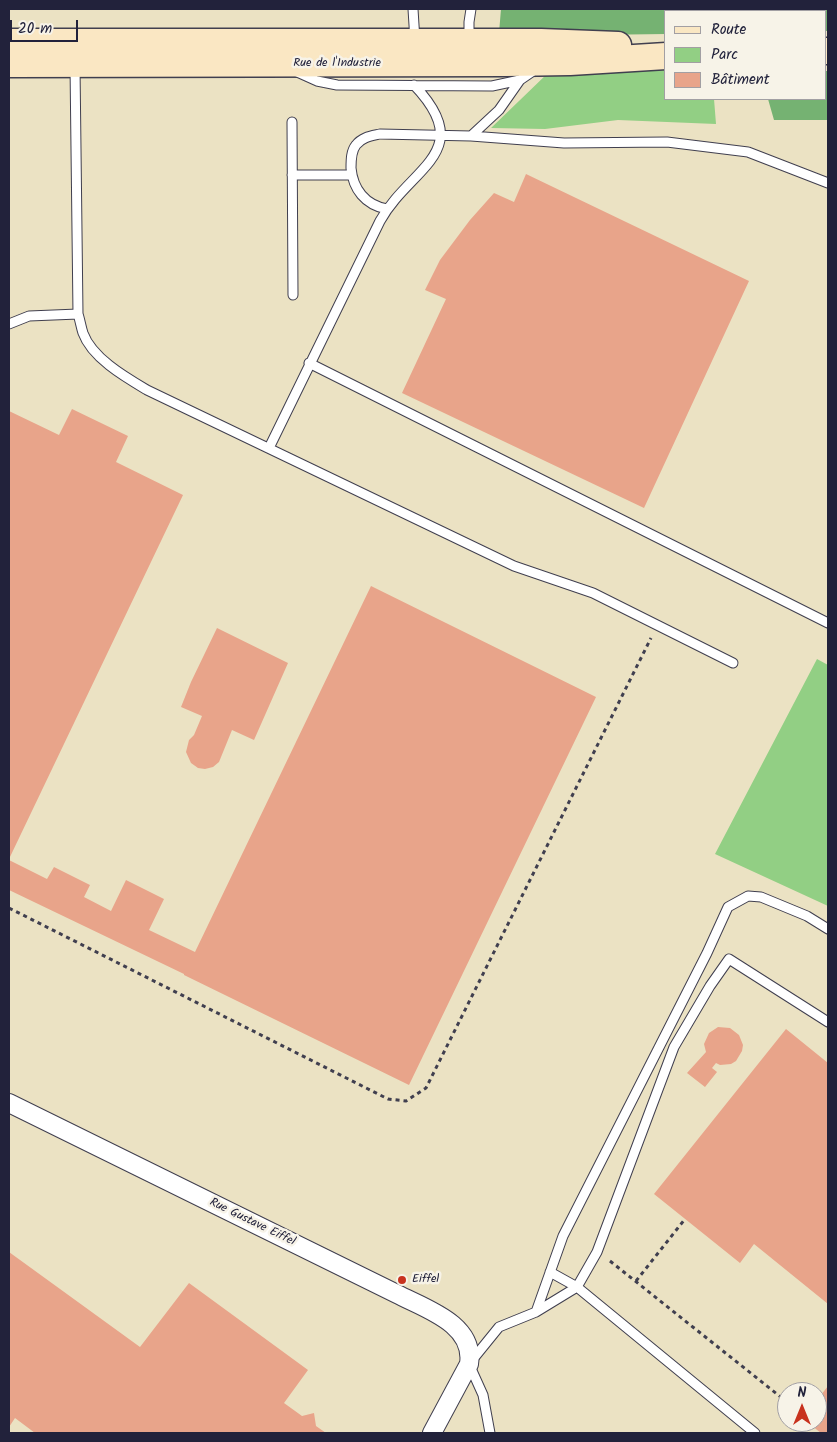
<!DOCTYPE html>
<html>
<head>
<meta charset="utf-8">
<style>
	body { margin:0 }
	#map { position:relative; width:837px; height:1442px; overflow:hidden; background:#ebe2c3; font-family:Kalam,sans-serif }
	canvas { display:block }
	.frame { position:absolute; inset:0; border:10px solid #22223b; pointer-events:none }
	.legend { position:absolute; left:664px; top:10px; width:162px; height:90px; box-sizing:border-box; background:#f7f3e8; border:1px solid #a29fa3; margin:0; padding:6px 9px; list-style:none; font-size:15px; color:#22223b }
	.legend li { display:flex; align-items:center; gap:10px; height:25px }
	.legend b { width:25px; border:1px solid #a29fa3 }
	.north { position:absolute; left:777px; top:1382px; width:50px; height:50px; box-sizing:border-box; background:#f7f3e8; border:1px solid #a29fa3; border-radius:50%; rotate:0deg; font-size:14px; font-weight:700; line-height:20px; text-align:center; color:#22223b }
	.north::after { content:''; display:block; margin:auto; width:18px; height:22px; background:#c8321e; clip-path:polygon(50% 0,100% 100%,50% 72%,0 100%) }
	.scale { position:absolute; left:10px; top:20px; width:68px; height:22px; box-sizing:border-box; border:2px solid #22223b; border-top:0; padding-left:6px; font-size:15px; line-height:18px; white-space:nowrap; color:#22223b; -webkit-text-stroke:4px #f7f3e8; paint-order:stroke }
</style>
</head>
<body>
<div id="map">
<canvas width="837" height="1442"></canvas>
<div class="frame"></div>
<ul class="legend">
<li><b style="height:6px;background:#fae7c3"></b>Route</li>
<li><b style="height:14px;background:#92cf84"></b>Parc</li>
<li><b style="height:14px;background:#e8a48a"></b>Bâtiment</li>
</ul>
<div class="north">N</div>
<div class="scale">20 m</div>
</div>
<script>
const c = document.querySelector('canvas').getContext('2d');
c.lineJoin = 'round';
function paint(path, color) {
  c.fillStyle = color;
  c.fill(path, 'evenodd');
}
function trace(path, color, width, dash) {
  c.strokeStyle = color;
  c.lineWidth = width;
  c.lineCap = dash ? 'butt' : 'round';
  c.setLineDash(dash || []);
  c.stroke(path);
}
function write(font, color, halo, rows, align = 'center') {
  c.font = font + ' Kalam,sans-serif';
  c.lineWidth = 5;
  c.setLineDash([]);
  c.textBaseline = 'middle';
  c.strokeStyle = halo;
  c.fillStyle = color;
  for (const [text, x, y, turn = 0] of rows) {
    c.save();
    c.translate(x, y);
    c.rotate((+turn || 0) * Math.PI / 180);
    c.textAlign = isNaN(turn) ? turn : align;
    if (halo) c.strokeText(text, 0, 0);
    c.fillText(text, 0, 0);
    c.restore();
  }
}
paint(new Path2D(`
	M666,70v29h48l2,25 -98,-4 -73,9 -54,-1 57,-55z
	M817,659l11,6v241l-113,-52z`), '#92cf84');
paint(new Path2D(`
	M501,9h327v22h-2v-20h-160v23l-151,2 -16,-3z
	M826,71h2v49h-54l-6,-21h58z`), '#75b272');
paint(new Path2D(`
	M526,174l223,107 -105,227 -242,-115 44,-94 -21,-9 15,-30 30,-40 24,-27 20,9z
	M72,409l56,27 -12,26 67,33 -174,364v-448l50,24z
	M371,586l225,111 -187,388 -225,-110v-1l-175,-84v-30l38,19 7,-12 36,18 -6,12 27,14 15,-31 38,19 -15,31 46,22z
	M217,628l71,35 -34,77 -22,-10 -13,32 -6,5 -8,2 -7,-1 -7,-5 -5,-11 3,-12 5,-5 8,-19 -21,-9 10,-25z
	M718,1027l12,1 9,7 4,10 -1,6 -6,10 -5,3 -11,1 -4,-2 -4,5 5,4 -12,15 -18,-14 19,-21 -2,-8 5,-11z
	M786,1029l42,34v241l-74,-60 -14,19 -86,-69z
	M9,1252l131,95 49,-64 119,87 -24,33 18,13 12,-3 2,13 10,7h-291l-20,-15 -6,9z
	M828,1386v47h-7l-14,-11h10v-22z`), '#e8a48a');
const lane = new Path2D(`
	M413,9l2,32
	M469,41v-19l2,-13
	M75,66l3,248c2,6 3,13 5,19 9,25 42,44 64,57l367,176 79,27 140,70
	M297,72l20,9 20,4 155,1 28,-6 16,-11
	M292,122l1,173
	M471,136l93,7 103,-1 81,10 80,31
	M292,175h60
	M387,209c-22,-4 -34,-20 -36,-41 0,-8 0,-17 5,-23 6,-8 15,-9 24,-11l91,2 28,-26 21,-30
	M9,324l20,-8 49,-2
	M309,363l519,260
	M269,448l111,-227c30,-54 98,-69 34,-136
	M550,1272l27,15 178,146
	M536,1312l27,-76 144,-283 21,-46 20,-11 13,1 46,19 21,13
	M490,1433l-7,-38 -14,-31 30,-37 37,-15 41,-25 20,-35 77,-205 36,-61 19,-27 99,63`);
const street = new Path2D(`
	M9,1103l388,191c29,15 78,30 72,70l-37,69`);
const secondary = new Path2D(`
	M9,42h532l77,3
	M826,51h2
	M9,64l497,-1 64,-1 96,-6`);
trace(lane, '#403f4f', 11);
trace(street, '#403f4f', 20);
trace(secondary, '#403f4f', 29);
trace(new Path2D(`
	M9,908l379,191 18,2 20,-13 225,-450
	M610,1261l177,141
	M636,1281l49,-62`), '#403f4f', 3, [4, 4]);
trace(lane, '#fff', 9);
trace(street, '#fff', 18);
trace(secondary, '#fae7c3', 26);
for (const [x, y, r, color] of [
	[402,1280,5,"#c8321e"]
]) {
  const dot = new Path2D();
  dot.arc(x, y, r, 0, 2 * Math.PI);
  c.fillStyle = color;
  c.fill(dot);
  trace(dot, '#f7f3e8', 2);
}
write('12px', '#22223b', '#f7f3e8', [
	["Rue de l'Industrie",337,64],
	["Rue Gustave Eiffel",252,1223,26]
]);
write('12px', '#22223b', '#f7f3e8', [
	["Eiffel",412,1280]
], 'left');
</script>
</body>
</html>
